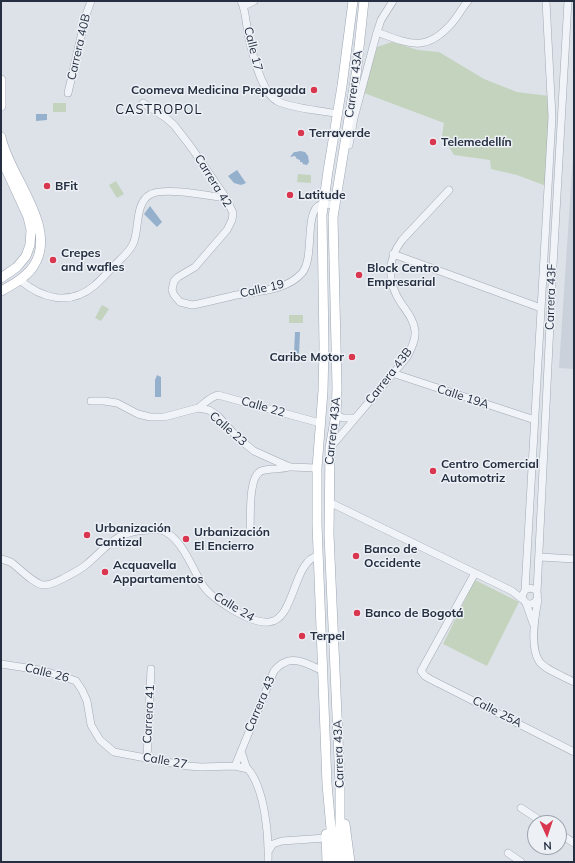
<!DOCTYPE html>
<html>
<head>
<meta charset="utf-8">
<style>
	body { margin:0 }
	#map { position:relative; width:575px; height:863px; overflow:hidden; background:#dde2e9; font-family:Mulish,sans-serif }
	canvas { display:block }
	.frame { position:absolute; inset:0; border:2px solid #252f41; pointer-events:none }
	.north { position:absolute; left:527px; top:815px; width:40px; height:40px; box-sizing:border-box; background:#edf1f6; border:1px solid #9da3ae; border-radius:50%; rotate:177deg; font-size:11px; font-weight:700; line-height:16px; text-align:center; color:#252f41 }
	.north::after { content:''; display:block; margin:auto; width:14px; height:18px; background:#d93750; clip-path:polygon(50% 0,100% 100%,50% 72%,0 100%) }
</style>
</head>
<body>
<div id="map">
<canvas width="575" height="863"></canvas>
<div class="frame"></div>
<div class="north">N</div>
</div>
<script>
const c = document.querySelector('canvas').getContext('2d');
c.lineJoin = 'round';
function paint(path, color) {
  c.fillStyle = color;
  c.fill(path, 'evenodd');
}
function trace(path, color, width, dash) {
  c.strokeStyle = color;
  c.lineWidth = width;
  c.lineCap = dash ? 'butt' : 'round';
  c.setLineDash(dash || []);
  c.stroke(path);
}
function write(font, color, halo, rows, align = 'center') {
  c.font = font + ' Mulish,sans-serif';
  c.lineWidth = 3;
  c.setLineDash([]);
  c.textBaseline = 'middle';
  c.strokeStyle = halo;
  c.fillStyle = color;
  for (const [text, x, y, turn = 0] of rows) {
    c.save();
    c.translate(x, y);
    c.rotate((+turn || 0) * Math.PI / 180);
    c.textAlign = isNaN(turn) ? turn : align;
    if (halo) c.strokeText(text, 0, 0);
    c.fillText(text, 0, 0);
    c.restore();
  }
}
paint(new Path2D(`
	M574,140v229l-15,-1z`), '#cbd1db');
paint(new Path2D(`
	M392,42l26,8 21,2 45,27 33,13 32,4 -3,90 -29,-11 -26,-6 -1,-9 -36,-5 -12,-19 2,-13 -80,-30 13,-46z
	M53,103h13v9h-13z
	M298,174l13,1v8l-14,-1z
	M116,181l8,13 -7,4 -8,-13z
	M102,305l7,4 -8,12 -6,-3z
	M289,315h14v8h-14z
	M475,580l44,22 -32,64 -44,-22z`), '#c3d3be');
paint(new Path2D(`
	M36,114h11v6l-11,1z
	M300,151l5,1 3,4 1,6 -2,3 -4,-1 -1,-2h-2v-2l-3,-1 -2,-3 -5,1 4,-5h2z
	M237,170l9,13 -5,2 -7,-2 -6,-7z
	M150,206l12,16 -5,5 -13,-13z
	M295,332h5l-1,23 -5,-2z
	M157,375l4,2v20h-6v-17z`), '#95b0cc');
const minor = new Path2D(`
	M241,1c5,10 5,22 7,33 4,18 13,58 29,67 16,8 43,9 61,13
	M244,6l10,-5
	M377,32c32,12 49,21 75,-9 6,-7 10,-15 16,-22
	M68,93l18,-78 5,-14
	M143,103l23,15 8,7 17,22 35,51 7,15 -1,7 -5,10 -32,37 -17,10 -4,4 -2,9 2,5 6,7 12,3 6,-1c13,-3 26,-6 38,-9 22,-4 50,-4 66,-22 13,-15 2,-61 18,-68 4,-2 10,0 15,0
	M349,145l5,-27 23,-86 4,-12 12,-19
	M393,254l148,54
	M20,280c22,19 50,26 74,6 6,-5 12,-12 17,-17 7,-8 18,-16 22,-25 7,-15 1,-41 18,-50 15,-7 58,2 75,4
	M392,373l143,47
	M91,401h13l13,2 21,11 12,3h14l34,-9 11,2 9,6 20,22 16,13 31,14 6,2 26,1
	M198,408c7,-5 12,-11 20,-13l102,28
	M336,415l7,3h12
	M330,448l77,-91c4,-8 9,-17 8,-26 -1,-11 -8,-19 -14,-28 -14,-21 -14,-43 1,-63l47,-50
	M329,502l183,89 10,8
	M250,529c1,-13 -2,-52 11,-58 8,-3 19,-1 28,-4
	M540,557l34,2
	M1,559c4,1 8,2 11,4 8,6 23,22 32,22 7,0 14,-4 20,-7 8,-4 16,-8 23,-14 22,-19 29,-33 62,-34 3,0 8,0 12,0 20,6 31,38 41,54 9,15 49,40 67,38 26,-2 24,-62 49,-66
	M475,573l-54,98 4,5 5,3 144,73
	M525,590l27,-473 -6,-116
	M537,592l-1,-2 -6,-2 -5,2 -3,6c3,13 18,9 15,-4l15,-309 16,-282
	M538,600c-3,15 -8,47 1,61 6,9 26,16 35,21
	M526,603l7,20
	M1,664l39,6 25,7 11,4 6,9 5,11 4,24 9,15 14,12 74,14 13,1 34,-1 13,3c17,20 21,68 20,93
	M241,751l6,18
	M147,759l4,-90
	M235,766l39,-95c3,-3 6,-7 10,-8 11,-7 28,3 39,8
	M521,808l23,15
	M559,833l15,10
	M269,850l4,-6 9,-3 44,-3
	M508,853l13,9`);
const major = new Path2D(`
	M1,80v26
	M1,137c7,38 59,91 32,130 -8,11 -21,18 -32,24
	M1,158l27,59 3,13 -1,15 -4,11 -9,11 -16,11
	M345,824l5,38
	M326,834l1,28
	M334,862l-7,-78 -10,-260v-56l6,-77 1,-44 -2,-132 6,-44 14,-85 11,-85
	M342,862l-2,-20v-59l-11,-248 1,-87 6,-33 1,-27 -4,-171 23,-142 8,-74`);
trace(minor, '#a2a9b3', 8);
trace(major, '#9ca6b5', 10);
trace(minor, '#f0f3f7', 7);
trace(major, '#fff', 9);
for (const [x, y, r, color] of [
	[314,90,4,"#d93750"],
	[301,133,4,"#d93750"],
	[433,142,4,"#d93750"],
	[47,186,4,"#d93750"],
	[290,195,4,"#d93750"],
	[53,260,4,"#d93750"],
	[359,275,4,"#d93750"],
	[352,357,4,"#d93750"],
	[433,471,4,"#d93750"],
	[87,535,4,"#d93750"],
	[186,539,4,"#d93750"],
	[356,556,4,"#d93750"],
	[105,572,4,"#d93750"],
	[357,613,4,"#d93750"],
	[302,636,4,"#d93750"]
]) {
  const dot = new Path2D();
  dot.arc(x, y, r, 0, 2 * Math.PI);
  c.fillStyle = color;
  c.fill(dot);
  trace(dot, '#edf1f6', 1.5);
}
write('12px', '#252f41', '#edf1f6', [
	["Carrera 40B",79,47,-77],
	["Calle 17",253,49,76],
	["Carrera 43A",354,84,-82],
	["Carrera 42",213,181,58],
	["Calle 19",262,289,-13],
	["Carrera 43F",551,297,-88],
	["Carrera 43B",389,376,-52],
	["Calle 19A",463,397,18],
	["Calle 22",263,407,16],
	["Calle 23",228,429,41],
	["Carrera 43A",333,431,-84],
	["Calle 24",234,607,31],
	["Calle 26",47,673,14],
	["Carrera 43",260,704,-67],
	["Calle 25A",497,712,27],
	["Carrera 41",149,714,-87],
	["Carrera 43A",339,754,-92],
	["Calle 27",165,761,10]
]);
write('bold 12px', '#252f41', '#edf1f6', [
	["Coomeva Medicina Prepagada",306,90,"right"],
	["Terraverde",309,133],
	["Telemedellín",441,142],
	["BFit",55,186],
	["Latitude",298,195],
	["Crepes",61,253],
	["and wafles",61,267],
	["Block Centro",367,268],
	["Empresarial",367,282],
	["Caribe Motor",344,357,"right"],
	["Centro Comercial",441,464],
	["Automotriz",441,478],
	["Urbanización",95,528],
	["Cantizal",95,542],
	["Urbanización",194,532],
	["El Encierro",194,546],
	["Banco de",364,549],
	["Occidente",364,563],
	["Acquavella",113,565],
	["Appartamentos",113,579],
	["Banco de Bogotá",365,613],
	["Terpel",310,636]
], 'left');
c.letterSpacing = '1px';
write('13px', '#182131', '#edf1f6', [
	["CASTROPOL",159,110]
]);
c.letterSpacing = '0px';
</script>
</body>
</html>
